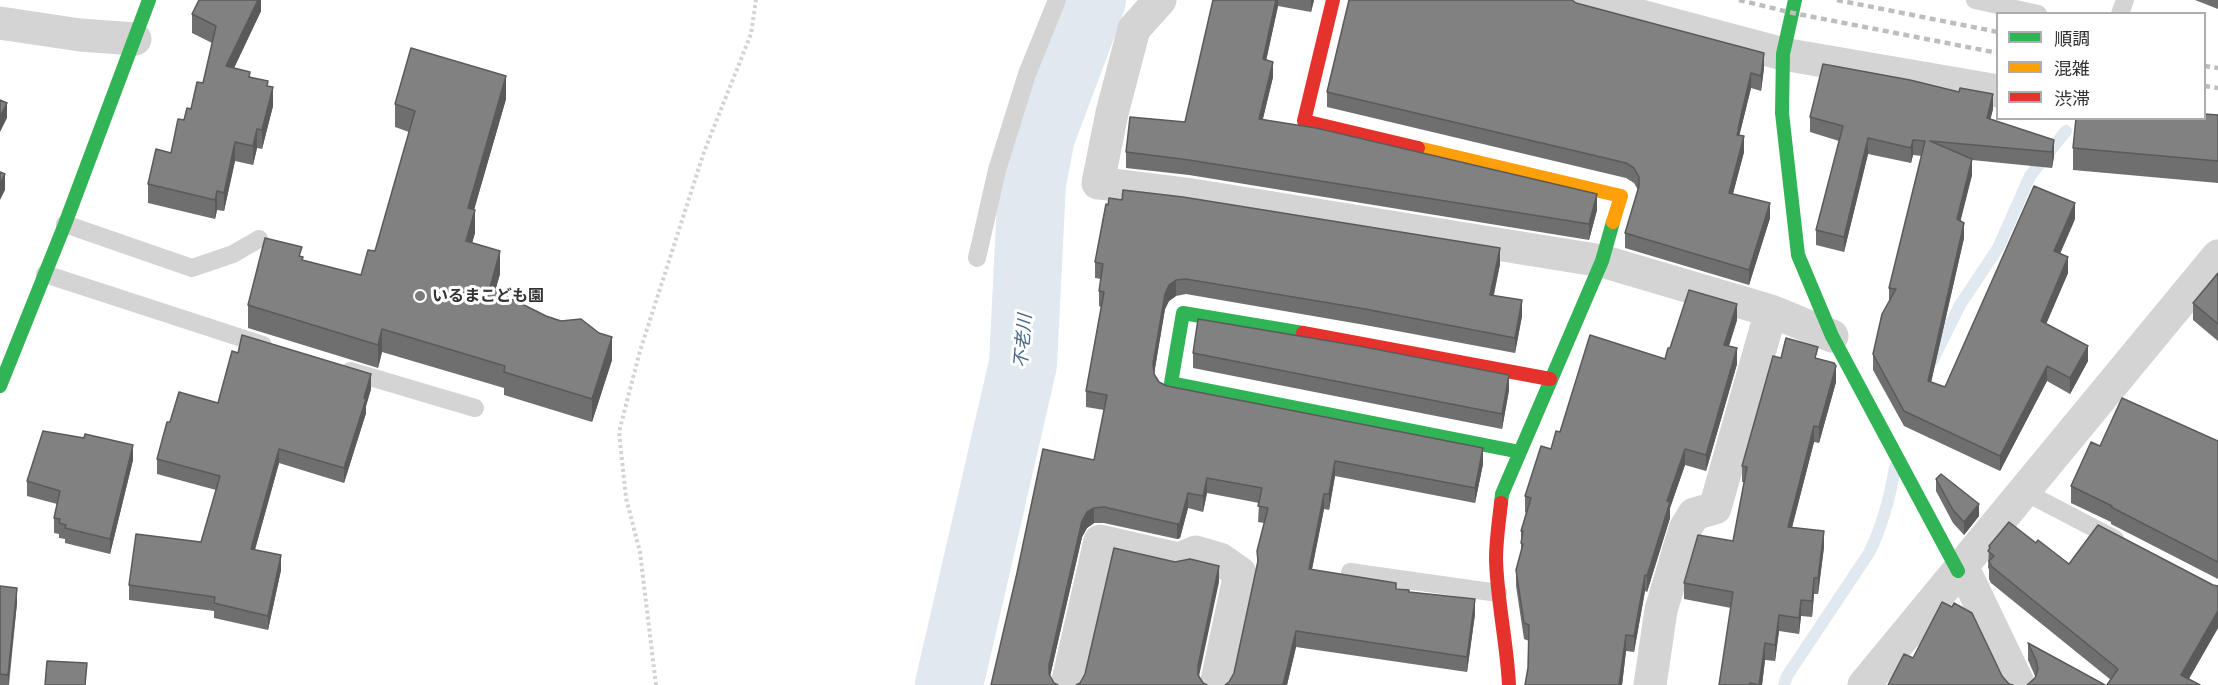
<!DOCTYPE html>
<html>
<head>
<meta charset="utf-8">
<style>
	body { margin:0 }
	#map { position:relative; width:2218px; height:685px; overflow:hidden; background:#fff; font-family:Lato,"Noto Sans JP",sans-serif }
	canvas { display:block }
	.legend { position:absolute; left:1996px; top:12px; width:210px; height:108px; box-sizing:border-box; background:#fff; border:2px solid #adadad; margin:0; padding:8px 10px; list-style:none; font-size:18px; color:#333 }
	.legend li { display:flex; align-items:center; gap:12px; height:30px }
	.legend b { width:30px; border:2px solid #adadad }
</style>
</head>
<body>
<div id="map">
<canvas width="2218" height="685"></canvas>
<ul class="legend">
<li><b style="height:8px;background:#30b455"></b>順調</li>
<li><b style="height:8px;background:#ff9f0a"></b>混雑</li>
<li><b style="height:8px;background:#e5322d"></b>渋滞</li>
</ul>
</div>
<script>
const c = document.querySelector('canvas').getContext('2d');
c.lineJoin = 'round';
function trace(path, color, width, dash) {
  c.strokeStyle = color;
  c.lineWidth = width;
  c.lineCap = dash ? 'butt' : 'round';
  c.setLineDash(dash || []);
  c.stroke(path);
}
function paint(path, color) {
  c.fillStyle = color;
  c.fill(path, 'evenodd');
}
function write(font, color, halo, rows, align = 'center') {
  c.font = font + ' Lato,"Noto Sans JP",sans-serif';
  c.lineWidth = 6;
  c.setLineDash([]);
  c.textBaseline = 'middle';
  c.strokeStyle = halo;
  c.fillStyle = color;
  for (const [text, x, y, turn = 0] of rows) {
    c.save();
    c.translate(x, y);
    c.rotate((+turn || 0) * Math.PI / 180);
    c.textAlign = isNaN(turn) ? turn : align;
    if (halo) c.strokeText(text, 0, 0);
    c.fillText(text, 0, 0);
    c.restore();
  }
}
trace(new Path2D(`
	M1932,361l28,-56 38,-57 32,-72 36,-45
	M1784,685l3,-9 82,-123c14,-28 21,-56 26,-86`), '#e0e8f0', 12);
trace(new Path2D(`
	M949,685l74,-321 9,-181 9,-47 51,-136`), '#e0e8f0', 68);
trace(new Path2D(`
	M656,685l-16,-133 -14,-54 -7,-66 21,-81 64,-199 47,-118 5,-34`), '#d3d3d3', 4, [3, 3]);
trace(new Path2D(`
	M1975,0l63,14
	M2120,14l5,-14
	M65,224l127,44 41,-14 26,-15
	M977,258l20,-88 30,-96 30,-74
	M45,274l218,71
	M350,371l125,37
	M2023,491l92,48
	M1350,572l148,21`), '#d4d4d4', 18);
trace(new Path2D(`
	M1160,0l-26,29 -22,84 -14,70 88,11 416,67 169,50 61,25
	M1581,0l202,54 215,37
	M0,23l80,12 55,4
	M1962,566l57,119
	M1067,685l33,-144 79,18 17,-7 24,7 20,14 -24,112
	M1650,685l11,-75 24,-81 9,-15 21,-6 56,-197
	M1864,685l354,-429`), '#d4d4d4', 33);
trace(new Path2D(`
	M1795,0l-12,54 -1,59 16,142 34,81 126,235
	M1303,333l-120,-20 -12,70 349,69
	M0,386l65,-162 84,-224
	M1501,503l1,-9 100,-233 11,-39`), '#30b455', 14);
trace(new Path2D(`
	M1418,148l203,48 -8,26`), '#ff9f0a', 14);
trace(new Path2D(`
	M1333,0l-29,121 114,27
	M1303,333l247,46
	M1501,503c-2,18 -5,38 -5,56 1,42 11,84 13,126`), '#e5322d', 14);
trace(new Path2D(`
	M1739,0l54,13 205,40
	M1837,0l161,32
	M2204,66l14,2
	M2204,86l14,2`), '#bdbdbd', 4.5, [6, 4.5]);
paint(new Path2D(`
	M261,0v11l-27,57 34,18 5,20 -11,43 -5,-1 -4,17 -18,-4 -11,50 -7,-1 -2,9 -67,-16v-19l23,-31 13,-33 7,-11 12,-26 9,-40 -20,-10v-19z
	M1213,0h101l-3,12 -33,-6 -12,54 7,17 -10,42 334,91 -8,30 -400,-65 -63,-7v-16l59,-30z
	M2195,0h23v9z
	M1576,3l188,65 -3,23 -10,-3 -12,48 5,16 -11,42 37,24 -21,67 -124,-37v-15l13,-43 -4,-7 -8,-5 -299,-71v-15z
	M506,99l-32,110 1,24 -3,10 28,31 -5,16 117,70 -20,62 -88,-27v-7l-122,-36 -4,16 -130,-40v-23l54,-48 1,3 58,15 14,-24 34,-119 -14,-5v-23z
	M1993,109l-3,10 64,21v16l-2,12 -80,-8v15l-12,46 4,17 -33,144 14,5 130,-168 -15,35 8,19 -22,51 42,37 -18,33 -23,-13 -47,90 -96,-45 -31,-56v-16l16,-51v-15l33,-132 -9,-1 -2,8 -43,-9 -24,98 -28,-7v-15l23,-89 -29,-9v-15z
	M2218,115v68l-145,-13v-22z
	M1095,262l405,2 -6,31 28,21 -7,37 -150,-28 -179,-31 -10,2 -7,5 -4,8 -11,65 5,8 8,4 316,78 -8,39 -140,-27 -6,34 -5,-1 -12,60 97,23 66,22 -8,58 -171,-25 -9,38h-62l4,-3 5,-9 23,-108v-14l7,-28 -6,-1 1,-19 -52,-10 -4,19 -15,-4 -8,30 -3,1 -73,-16h-10l-7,5 -5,9 -32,139 -59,9 103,-225 10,-50 -18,-3v-16l15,-84 -2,-1v-15l2,-12 -6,-1z
	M2218,273v68l-25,-21v-17z
	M1737,320l-8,26 8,18 -31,107 -21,-6 -15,43v10l-23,74 -2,-1 -11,61 -8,-1 -4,34h-97l3,-17 1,-27 -5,-2 -8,-53v-16l5,-16v-23l5,-18 -1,-1v-16l35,-64 105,-73 5,-11z
	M1193,353l316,37 -7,39 -309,-61z
	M1781,358l37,1 18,23 -17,61 -5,-1 -22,85 32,20 -6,47h-4l-2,23 -11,-1 -2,18 -20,-3 -4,30 -10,-1 -3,25h-43l12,-77 -47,-9v-16l49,-42 11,-59h-2v-16z
	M371,389l-5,17v7l-22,70 -65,-20 -24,87 26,20 -13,60 -54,-12v-7l-85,-11v-15l72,-43 15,-52 -59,-16v-15l13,-37 48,-19z
	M2218,441v138l-107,-55v-2l-40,-19v-17l29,-40z
	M133,460l-23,94 -45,-11v-4l-6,-1v-4l-5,-1v-15l3,-14 -30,-8v-15z
	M1936,479l43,37 -15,19 -11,-12 -17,-32z
	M2036,543l33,21 149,22v42l-29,51 -78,1 -120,-97 -2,-4v-10l-1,-1 1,-22z
	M0,586l17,17 -8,82h-9z
	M2028,643l77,42 -70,-7v-2l-7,-16z`), '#6f6f6f');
paint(new Path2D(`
	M258,0h3v11l-35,74v-19z
	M1276,0h2v6l-15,69v-16z
	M1311,0h3l-3,12z
	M1764,53v15l-3,23v-15z
	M1273,62v15l-14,57v-15z
	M1751,73v15l-12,49 -2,13 1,-21z
	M506,76v23l-38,132v-23z
	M273,87v19l-11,43v-19z
	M1993,94v15l-6,25v-16z
	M7,103v15l-7,14v-15z
	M257,129v19l-4,17v-19z
	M1744,136v16l-15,56v-15z
	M1868,138v16l-24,98v-15z
	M1913,140v15l-2,8v-15z
	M2054,140v16l-2,12v-16z
	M235,142v19l-11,50v-18z
	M1972,159v16l-15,60v-16z
	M5,174v16l-5,10v-16z
	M217,191v19l-2,9v-19z
	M1597,194v16l-8,30v-16z
	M1770,203v15l-21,67v-15z
	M2075,203v16l-21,48v-16z
	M475,210v23l-9,31v-23z
	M1964,223v15l-36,158v-15z
	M1500,248v16l-10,46v-15z
	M500,251v23l-10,36v-22z
	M2068,257v16l-27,63v-15z
	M1176,280v16l-7,5 -4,8 -12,71v-16l12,-70 4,-9z
	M1522,300v16l-7,37v-15z
	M1737,304v16l-13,41v-16z
	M382,329v23l-4,16v-23z
	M612,337v23l-20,62v-23z
	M2088,346v15l-18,33v-16z
	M1737,348v16l-31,107v-16z
	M1836,366v16l-17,61v-16z
	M2047,366v15l-47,90v-15z
	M371,374v15l-5,17v7l-22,70v-15z
	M1509,375v15l-7,39v-15z
	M1814,426v16l-26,101v-16z
	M133,445v15l-23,94v-15z
	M1483,448v16l-8,39v-15z
	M279,449v14l-28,100v-14z
	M1685,449v16l-15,43v10l-23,74v-16l20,-75z
	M1335,461v15l-6,34v-16z
	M1207,478v15l-4,19v-16z
	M1188,493v15l-8,30 -3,1v-15z
	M1324,494v15l-15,75v-15z
	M1979,504v12l-15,19v-13z
	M1094,508v15l-7,5 -5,9 -33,144v-16l33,-144 5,-9z
	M1824,531v16l-6,47v-16z
	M281,555v15l-13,60v-14z
	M1219,566v16l-21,99v-15z
	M1645,575v16l-11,61v-16z
	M1814,578v16l-2,23v-16z
	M17,588v15l-9,82v-10z
	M1475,599v15l-8,58v-15z
	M1801,600v16l-2,18v-16z
	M2218,611v17l-33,57 -4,-10z
	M1779,615v16l-4,30v-16z
	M1296,631v16l-9,38h-4z
	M1626,635v16l-4,34h-3z
	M1765,643v17l-3,25h-3z`), '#5a5a5a');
const building = new Path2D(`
	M199,0h59l-32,66 24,6 -1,5 19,4 -1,5 6,1 -11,43 -5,-1 -4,17 -18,-4 -11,51 -7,-2 -2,9 -67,-16 8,-35 15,4 7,-34 6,1 3,-12 4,1 6,-27 6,1 13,-57 -24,-12z
	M1213,0h63l-13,59 10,3 -14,57 57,9 281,66 -8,30 -400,-64 -63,-8 4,-35 55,5z
	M1349,0h223l4,3 188,50 -3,23 -10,-3 -13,56h1l-2,6 7,1 -15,57 41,10 -21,67 -124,-37 14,-47v-9l-5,-9 -8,-5 -299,-71z
	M411,48l95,28 -38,132 7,2 -9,31 34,10 -10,37 56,28 15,5 20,-2 18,14 13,4 -20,62 -88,-27 1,-6 -123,-37 -4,16 -130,-40 17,-67 37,9 -3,9 4,1 -1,3 59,15 7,-25 7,1 40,-140 -20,-7z
	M1823,64l87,16 49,12 1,-4 33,6 -6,24 67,22 -2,12 -122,-11 42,18 -15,60 7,4 -36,158 17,6 89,-201 41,17 -21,48 14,6 -27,64 47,25 -18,32 -23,-12 -47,90 -96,-45 -31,-57 9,-40 14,-25 -7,-1 36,-147 -12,-1 -2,8 -43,-10 -24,99 -28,-7 27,-104 -33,-9z
	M0,100l7,3 -7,14z
	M2205,114l13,1v46l-145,-13 3,-30h129z
	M0,172l5,2 -5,10z
	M1123,190l60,7 317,51 -10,47 32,5 -7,38 -150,-29 -179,-30 -10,1 -7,5 -4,9 -12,70 1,10 5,8 8,4 316,62 -8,40 -140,-27 -6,33h-5l-15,75 87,14v6l13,1v2l66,7 -8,58 -171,-26 -13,54h-58l4,-3 5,-9 24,-112 -1,-10 11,-43 -10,-2 4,-18 -55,-10 -4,18 -15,-3 -8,30 -3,1 -73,-17 -10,1 -7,4 -5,9 -33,144v9l5,9 4,2h-67l26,-112 26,-124 51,11 13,-65 -21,-4 18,-99 -5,-1 4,-27 -8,-2 11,-58 2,1 1,-7 13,2z
	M2218,273v51l-25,-21z
	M1689,290l48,14 -13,41 13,3 -31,107 -21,-6 -18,52 3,1 -23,74 -2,-1 -11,61 -8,-1 -7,50h-94l3,-17 1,-43 -5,-2 -8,-53 7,-26 -2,-1 2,-12h-2l10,-33 -6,-2 16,-50 10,3 5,-18 4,1 30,-97 75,24 3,-11h2z
	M1198,319l161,27 150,29 -7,39 -309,-61z
	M242,335l129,39 -7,24 2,1 -22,69 -65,-19 -28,100 30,6 -13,61 -54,-13 1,-6 -86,-12 7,-51 65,8 19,-66 -63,-17 10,-37h3l9,-30 39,11 14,-52 6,2z
	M1786,338l32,9 -3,11 19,5 2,3 -17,61 -5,-1 -26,101 36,4 -6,47h-4l-2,23 -11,-1 -2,18 -20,-3 -4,30 -10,-2 -6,42 -9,-2v2h-31l14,-93 -49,-9 14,-48 35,6 14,-74 -5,-1 31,-110 8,2z
	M2122,398l96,43v121l-107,-55 1,-1 -41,-20 20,-44 9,4z
	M43,431l41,7 1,-4 48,11 -23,94 -45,-11 1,-3 -7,-2 1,-4 -6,-1 6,-27 -33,-10z
	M1941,474l38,30 -15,18 -11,-12 -17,-31z
	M2009,522l27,21 2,-3 31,24 29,-39 115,60 5,1v25l-37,64 19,10h-93l11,-16 -127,-103 -2,-5 5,-5 -6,-5 2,-3 -1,-2z
	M1114,548l61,14 15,-3 29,7 -21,100v9l5,8 4,2h-131l4,-2 5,-9z
	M0,586l17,2 -9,87 -8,-1z
	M1942,602l10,5 2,-4 18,10 30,63 7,8 4,1h-125l16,-31 9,4z
	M2028,643l77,42h-78l8,-7 3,-9 -2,-9z
	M47,661l40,2 -2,22h-40z`);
paint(building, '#818181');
trace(building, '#5a5a5a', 1.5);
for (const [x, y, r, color] of [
	[420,296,6,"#7a7a7a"]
]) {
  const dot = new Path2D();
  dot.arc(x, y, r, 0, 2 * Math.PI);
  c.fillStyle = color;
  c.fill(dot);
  trace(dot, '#fff', 2);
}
write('bold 16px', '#333', '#fff', [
	["いるまこども園",432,296]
], 'left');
write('italic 18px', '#486b8d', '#fff', [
	["不老川",1023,341,-85]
]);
</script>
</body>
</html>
